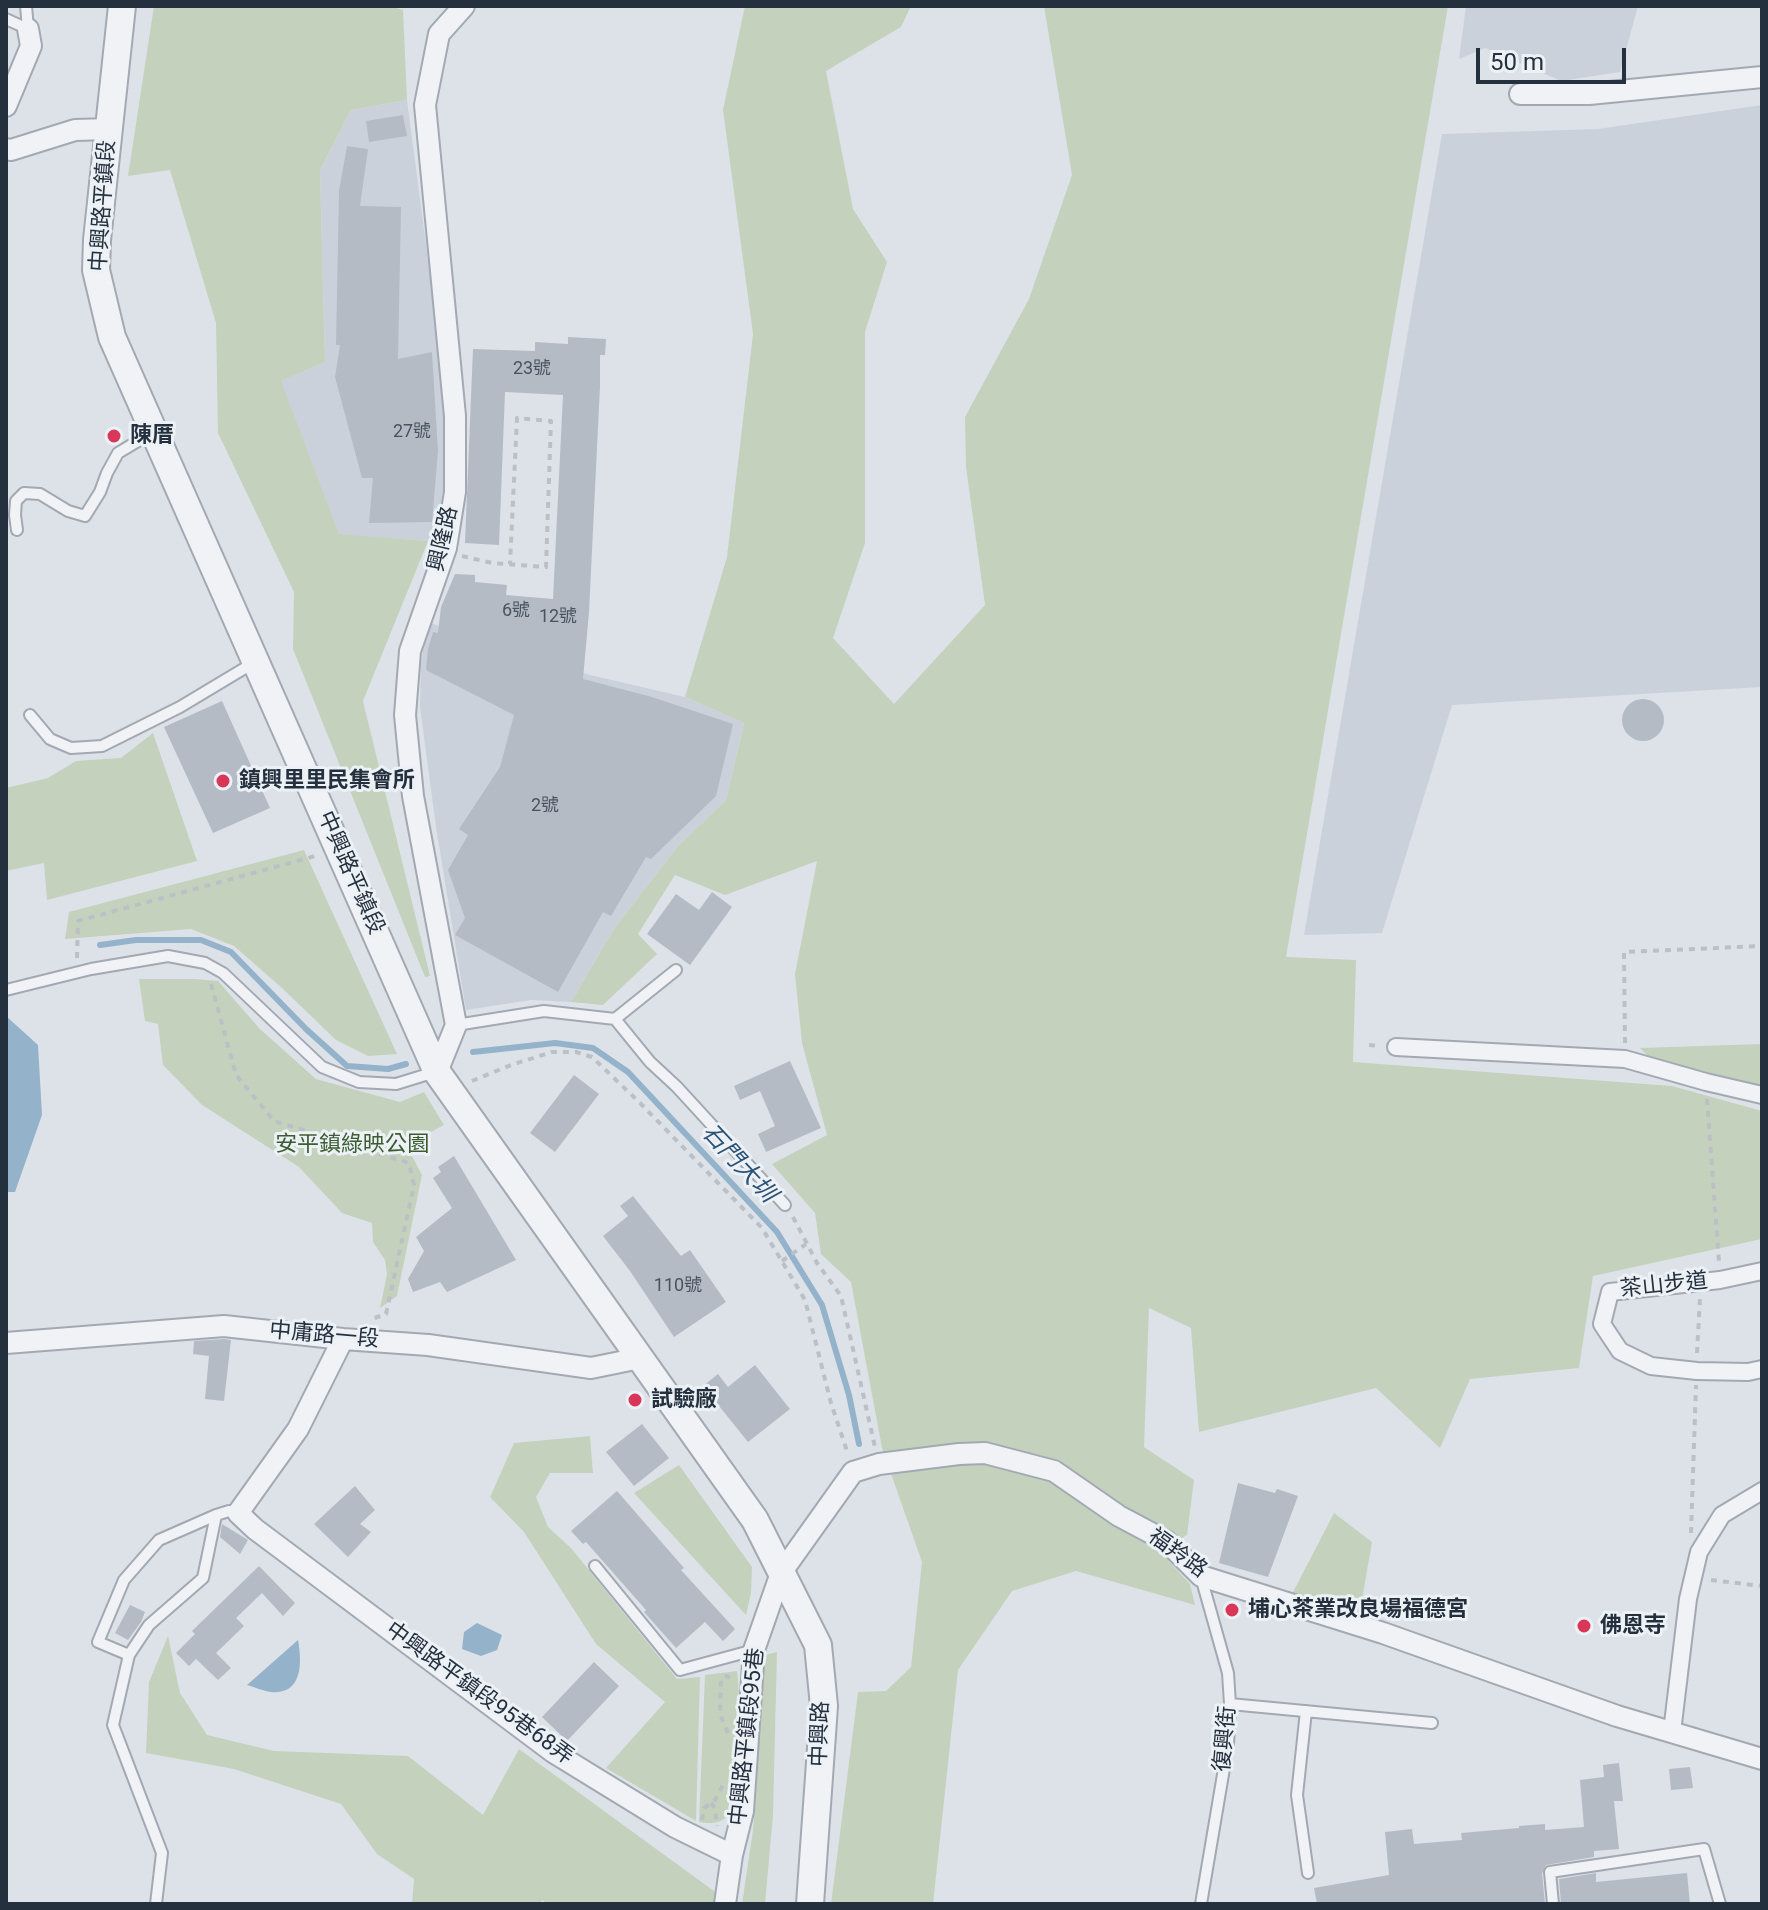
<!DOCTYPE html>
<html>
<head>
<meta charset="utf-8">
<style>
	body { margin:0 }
	#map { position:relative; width:1768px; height:1910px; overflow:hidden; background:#dde2e8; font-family:Roboto,sans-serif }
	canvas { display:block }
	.frame { position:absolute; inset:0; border:8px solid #25303f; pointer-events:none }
	.scale { position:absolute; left:1476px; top:48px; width:150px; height:36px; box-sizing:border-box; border:4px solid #25303f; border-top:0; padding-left:10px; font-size:24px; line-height:28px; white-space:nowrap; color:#25303f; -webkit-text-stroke:6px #ecf1f5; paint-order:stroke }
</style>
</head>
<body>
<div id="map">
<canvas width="1768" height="1910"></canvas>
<div class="frame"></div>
<div class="scale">50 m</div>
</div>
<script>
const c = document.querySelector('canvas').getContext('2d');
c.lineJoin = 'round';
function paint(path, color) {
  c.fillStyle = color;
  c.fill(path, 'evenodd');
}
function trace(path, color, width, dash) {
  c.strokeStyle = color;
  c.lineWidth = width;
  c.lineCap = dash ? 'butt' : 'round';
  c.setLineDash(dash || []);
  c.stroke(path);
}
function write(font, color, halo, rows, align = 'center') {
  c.font = font + ' Roboto,"Noto Sans TC",sans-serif';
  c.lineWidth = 6;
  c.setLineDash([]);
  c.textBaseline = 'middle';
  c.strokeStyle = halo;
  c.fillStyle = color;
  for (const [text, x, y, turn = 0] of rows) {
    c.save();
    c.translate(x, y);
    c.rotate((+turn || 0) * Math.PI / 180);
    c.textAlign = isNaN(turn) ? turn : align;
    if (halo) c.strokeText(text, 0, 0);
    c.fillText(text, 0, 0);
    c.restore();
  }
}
paint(new Path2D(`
	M1466,6h172l-18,66 -59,9 -76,-33 -26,11z
	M407,100l32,244 5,51 1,82 -8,57 -9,7 -89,-6 -59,-154 45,-19 -5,-192 31,-60z
	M1762,105v582l-310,18 -70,228 -78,2 138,-801 156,-5z
	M427,622l163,53 95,22 59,26 -18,77 -48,46 -65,84 -42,72 -40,-2 -65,10 -30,-183 -16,-120 1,-42z`), '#cbd1da');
paint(new Path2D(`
	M154,6h236l13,4 4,90 -56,10 -31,60 5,192 -44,19 58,153 89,7 -65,160 67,275 -5,1 -132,-328 1,-57 -76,-159 -2,-110 -46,-153 -42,6z
	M745,6h166l-10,21 -75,44 27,138 34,53 -22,70v211l-32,95 61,66 91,-99 -19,-138 -1,-50 64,-118 43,-124 -28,-169h404l-162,951 70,3 -3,102 319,24 90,25v128l-169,37 -14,92 -109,11 -30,69 -64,-60 -177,44 -8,-104 -42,-20 -5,139 50,33 -7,55 -28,16 31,33 5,21 -119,-34 -64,20 -54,79 -25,234h-102l27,-212 28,-1 25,-24 11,-105 -40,-114 -31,-166 -30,-28 -6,-41 -43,-49 55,-29 -25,-92 -7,-69 22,-113 -92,34 -50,-20 -37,59 19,20 -54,51 -32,-3 42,-72 65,-84 48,-46 18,-77 -59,-26 42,-140 26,-223 -30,-224z
	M153,733l44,128 -150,39 -3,-37 -38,8v-83l42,-10 28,-17 45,-3z
	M304,850l93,204 -29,2 -32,-16 -54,-52 -48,-42 -43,-17 -126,10 4,-27z
	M139,979h56l23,2 42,48 56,50 84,23 24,-10 20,33 -38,20 16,30 -25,121 -17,12 7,-34 -2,-14 -12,-18 -1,-19 -30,-10 -43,-46 -97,-62 -39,-40 -5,-41 -13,-3z
	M1762,1044v41l-111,-26 -11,-11z
	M590,1436l3,37h-43l-14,24 12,30 23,21 106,131 23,-2 -4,144 -90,-53 59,-66 -69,-58 -72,-112 -34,-35 24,-54z
	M679,1465l73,102 -1,26 -5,22 -112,-122z
	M1334,1513l38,29 -13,75 -68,-21z
	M168,1636l12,57 27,42 67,16 134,5 75,59 36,-66 199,145 -2,10h-168l-6,-4 -2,4h-128l2,-25 -37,-25 -36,-50 -107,-35 -88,-16 3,-71z
	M777,1652l-4,163 -8,89h-23l11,-74 12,-175z
	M737,1671c4,21 2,128 -9,144 -6,9 -19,9 -29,7l6,-147z`), '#c4d2bd');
paint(new Path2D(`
	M6,1016l32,29 4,70 -27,77h-9z
	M477,1623l25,12 -5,15 -16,6 -19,-7 2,-17z
	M298,1640c4,22 5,55 -27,52 -8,-1 -17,-5 -24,-7z`), '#95b2cb');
trace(new Path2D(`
	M100,945l36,-5h65l30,12 75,77 41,37 41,3 18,-5
	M473,1052l82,-9 38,5 35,24 149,160 45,73 27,90 10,49`), '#95b2cb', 6);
paint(new Path2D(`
	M403,115l4,21 -38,6 -3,-21z
	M347,146l21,3 -8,57 41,1 -3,152 34,-7 6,99 -6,71 -63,1 4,-45h-11l-27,-101 5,-32h-4l3,-154z
	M568,337l38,2 -1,16h-5v31l-11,226 -6,67 69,18 81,27 -17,72 -65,63 -5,-2 -35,59 -8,-4 -45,80 -103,-57 10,-17 -17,-48 20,-35 -9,-6 41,-62 14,-52 -88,-45 2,-21 5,-17 5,1 3,-26 14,-33 20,1v7l32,3 -1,10 47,4 10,-204 -58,-3 -6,153 -34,-2 8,-194 62,2v-9l33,2z
	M1622 720a21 21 0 1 1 42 0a21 21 0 1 1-42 0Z
	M222,701l48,107 -57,25 -49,-106z
	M712,892l20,15 -42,58 -43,-31 29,-40 23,16z
	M790,1061l31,67 -55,24 -8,-18 17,-8 -15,-35 -20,9 -6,-14z
	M574,1075l25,19 -44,58 -25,-19z
	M454,1156l62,104 -69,32 -7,-10 -27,10 -5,-13 16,-28 -8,-14 36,-29 -19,-30 8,-6 -3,-5z
	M633,1196l48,60 9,-6 36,52 -52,35 -44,-66 -27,-35 25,-20 -8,-10z
	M224,1339l7,1 -7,61 -19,-2 4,-43 -16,-2 1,-13z
	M755,1365l35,44 -42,33 -45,-56 15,-12 10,13z
	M642,1424l27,34 -35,28 -28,-34z
	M1238,1483l37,10 2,-4 21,7 -30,81 -49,-14z
	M355,1486l20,24 -15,14 11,8 -23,25 -34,-33z
	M617,1491l67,77 -3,2 54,59 -12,12 -18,-19 -29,26 -32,-36 2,-2 -60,-68 -3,2 -12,-13z
	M222,1524l26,16 -8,14 -20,-17z
	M259,1566l36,37 -12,13 -21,-23 -26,25 8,8 -28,27 15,15 -13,12 -22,-21 -7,7 -13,-13 19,-19 -3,-3z
	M130,1605l15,7 -4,10 -13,18 -13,-7z
	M594,1662l25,24 -52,55 -25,-24z
	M1619,1763l4,38h-9l5,48 -25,2v6l-48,8 -4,8 3,31h-228l-3,-16 75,-13 -4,-43 27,-3 2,15 48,-4 -1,-7 58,-5v-2l26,-2v6l39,-3 -4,-47 24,-3 -1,-12z
	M1690,1767l3,21 -22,2 -2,-21z
	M1596,1873v9l91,-9 3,31h-129l-2,-25z`), '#b4bbc5');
const service = new Path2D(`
	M6,19l22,10 -2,-23
	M17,530l-2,-15 1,-14 8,-8 16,1 28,17 17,5 15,-24 7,-19 11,-20 35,-21
	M30,715l20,24 21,9 31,-2 78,-39 75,-45
	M6,990l85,-21 77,-13 37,7 18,10 99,94 37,15 37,2 39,-12
	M615,1019l61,-49
	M456,1025l88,-14 71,8 35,43 27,25 108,118
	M595,1566l85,104 74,-20
	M129,1655l-31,-13 26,-62 35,-40 57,-25
	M1230,1704l202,19
	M1306,1711l-9,84 11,78
	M156,1904l6,-51 -49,-128 16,-70 20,-30 54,-47 13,-63 13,-4 9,2
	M1201,1904l27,-159 2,-41 -2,-31 -27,-96
	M1553,1904l-3,-32 154,-23 16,55`);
const pedestrian = new Path2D(`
	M1396,1047l229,12 81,23 56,13
	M1762,1271l-42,9 -110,12 -8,32 18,27 31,15 46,5 51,1 14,-3
	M1672,1732l16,-133 11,-47 23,-37 40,-24`);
const minor = new Path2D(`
	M1520,94h69l173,-17
	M6,106l25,-60 -3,-17
	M6,149l5,1 64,-20 35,-1
	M437,1072l19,-47 -43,-229 -8,-81 5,-64 36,-103 9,-56v-76l-30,-311 14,-71 25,-28
	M343,1339l-45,90 -60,84 17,16 298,223 122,75 57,28
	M6,1343l218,-17 119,13 85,6 163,23 49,-10
	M725,1904l7,-49 11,-44 11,-161 27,-77 72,-101 26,-8 80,-10 26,-1 69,18 65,45 47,25 35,35 182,57 234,83 145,43`);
const tertiary = new Path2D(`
	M122,6l-25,234 -1,30 16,67 325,735 318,448 63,125 6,61 -14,198`);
trace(service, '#a2a9b2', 14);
trace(pedestrian, '#a2a9b2', 20);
trace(minor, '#a2a9b2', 24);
trace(tertiary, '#a2a9b2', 30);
trace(new Path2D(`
	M462,556l30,7 54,4 5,-146 -34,-3 -7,146
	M77,958l1,-37 241,-66
	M211,984l25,91 38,46 135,42 5,22 -28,129 -17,6
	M1625,1043l-1,-91 138,-6
	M1369,1045l12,1
	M472,1081l39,-16 41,-13h24l16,5 48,46 122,125 43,72 26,103 17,51
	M1707,1099l12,163
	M793,1217l24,46 24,33 34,151
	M782,1261l24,-17
	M1697,1353l3,-55
	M1691,1533l5,-148
	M1711,1580l51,6
	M728,1733l-8,-19 1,-32v-3l6,-3 7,4
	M711,1803l4,5 2,18
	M702,1820l2,-12 11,-8 8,-15`), '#bbc0c6', 4, [6, 6]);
trace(service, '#f0f2f6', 10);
trace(pedestrian, '#f0f2f6', 16);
trace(minor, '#f0f2f6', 20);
trace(tertiary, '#f0f2f6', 26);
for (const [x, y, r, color] of [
	[114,436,8,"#d83759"],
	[223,781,8,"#d83759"],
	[635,1400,8,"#d83759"],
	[1232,1610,8,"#d83759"],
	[1584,1626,8,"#d83759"]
]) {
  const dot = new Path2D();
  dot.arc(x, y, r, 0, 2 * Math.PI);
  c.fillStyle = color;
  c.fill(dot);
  trace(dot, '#ecf1f5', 3);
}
write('18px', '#495360', null, [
	["23號",532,369],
	["27號",412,432],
	["6號",516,611],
	["12號",558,617],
	["2號",545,806],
	["110號",678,1286]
]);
write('22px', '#25303f', '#ecf1f5', [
	["中興路平鎮段",104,206,-86],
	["興隆路",444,539,-77],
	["中興路平鎮段",350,873,66],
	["茶山步道",1664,1286,-6],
	["中庸路一段",324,1336,5],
	["福羚路",1177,1554,36],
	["中興路平鎮段95巷68弄",479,1694,36],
	["中興路",821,1734,-88],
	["中興路平鎮段95巷",748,1737,-84],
	["復興街",1226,1739,-85]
]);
write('bold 22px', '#25303f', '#ecf1f5', [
	["陳厝",130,436],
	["鎮興里里民集會所",239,781],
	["試驗廠",651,1400],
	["埔心茶業改良場福德宮",1248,1610],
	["佛恩寺",1600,1626]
], 'left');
write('22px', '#3c5c31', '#ecf1f5', [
	["安平鎮綠映公園",352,1145]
]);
write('italic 24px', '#2c5276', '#ecf1f5', [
	["石門大圳",738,1164,47]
]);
</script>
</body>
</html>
